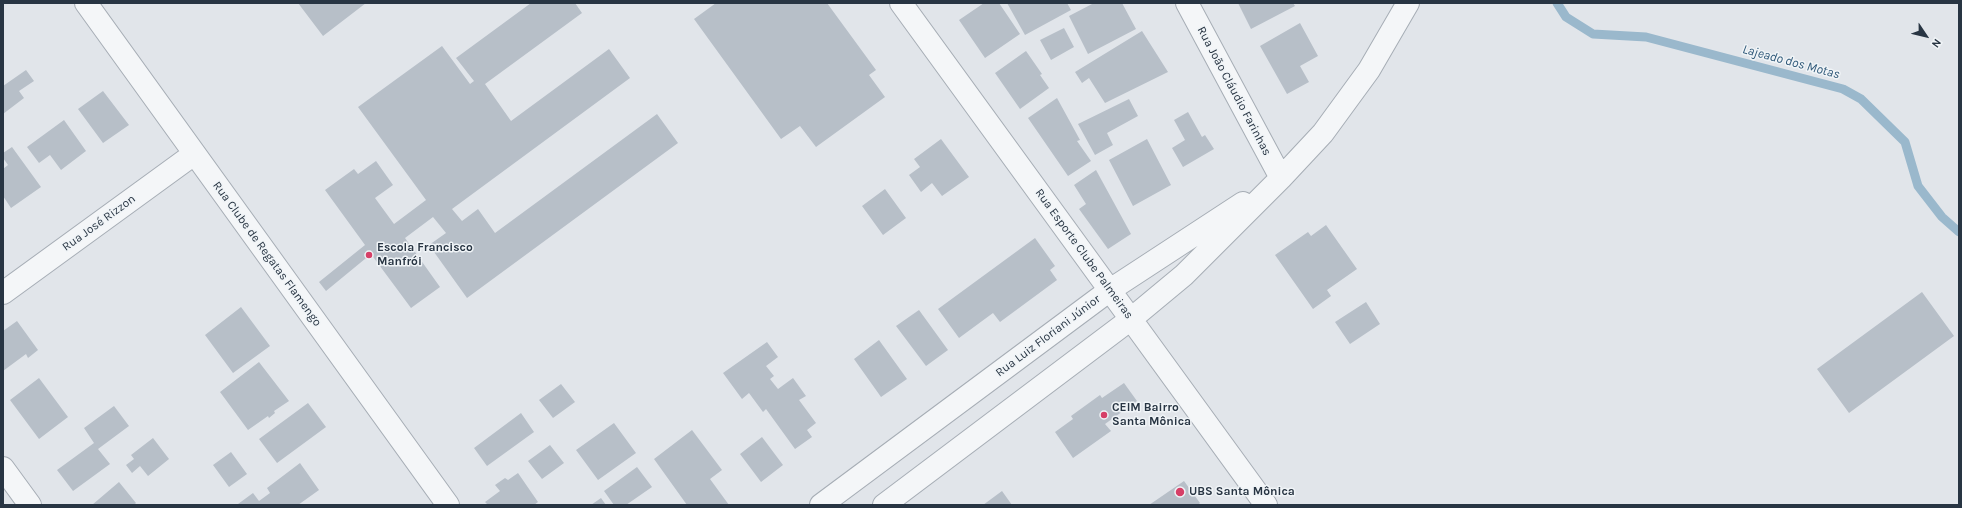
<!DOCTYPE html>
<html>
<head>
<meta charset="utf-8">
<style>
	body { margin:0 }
	#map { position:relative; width:1962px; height:508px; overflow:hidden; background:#e1e5ea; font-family:Karla,sans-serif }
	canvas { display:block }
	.frame { position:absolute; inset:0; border:4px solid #283543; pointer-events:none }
	.north { position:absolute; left:1906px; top:16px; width:40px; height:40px; -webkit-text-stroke:3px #f0f4f7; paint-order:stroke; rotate:125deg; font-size:11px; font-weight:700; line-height:16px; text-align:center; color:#283543 }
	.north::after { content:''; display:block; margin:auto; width:14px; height:18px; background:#283543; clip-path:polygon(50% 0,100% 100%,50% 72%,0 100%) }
</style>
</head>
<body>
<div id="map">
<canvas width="1962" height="508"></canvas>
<div class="frame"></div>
<div class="north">N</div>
</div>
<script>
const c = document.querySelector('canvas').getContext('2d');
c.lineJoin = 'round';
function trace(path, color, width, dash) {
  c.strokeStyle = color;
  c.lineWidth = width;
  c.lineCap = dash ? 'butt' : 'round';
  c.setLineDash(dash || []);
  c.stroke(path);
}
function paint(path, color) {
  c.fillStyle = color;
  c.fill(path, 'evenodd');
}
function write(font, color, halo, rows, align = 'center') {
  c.font = font + ' Karla,sans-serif';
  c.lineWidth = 3;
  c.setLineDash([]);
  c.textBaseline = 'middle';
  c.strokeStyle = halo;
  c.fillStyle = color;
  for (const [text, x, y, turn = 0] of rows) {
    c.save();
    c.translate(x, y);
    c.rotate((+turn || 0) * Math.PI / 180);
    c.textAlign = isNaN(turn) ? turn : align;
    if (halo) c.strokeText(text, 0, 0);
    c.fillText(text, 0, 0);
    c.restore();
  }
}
trace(new Path2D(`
	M1557,3l9,14 27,17 53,3 197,52 18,10 44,43 13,44 24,31 17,15`), '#9ab8cc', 9);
paint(new Path2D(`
	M298,3h68l-43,33z
	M531,3h44l7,10 -97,71 26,37 98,-72 21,29 -178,131 10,12 16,-12 17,24 162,-119 21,29 -211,155 -38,-53 17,-12 -13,-16 -28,21 35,49 -29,21 -40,-54 -45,37 -7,-9 46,-37 -40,-55 29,-21 4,5 18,-13 17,24 -18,13 19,26 32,-24 -68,-93 84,-61 28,38 4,-3 -18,-23z
	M716,3h111l49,67 -7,5 16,22 -69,50 -16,-21 -19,13 -87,-120z
	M984,3h15l21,31 -35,24 -26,-38z
	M1007,3h60l4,7 -46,25z
	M1094,3h28l14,26 -48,25 -19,-38z
	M1238,3h55l2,3 -44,23z
	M1300,23l18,33 -18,10 9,16 -22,12 -27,-48z
	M1064,28l10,19 -23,13 -11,-20z
	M1142,31l26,41 -63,31 -16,-25 -7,5 -7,-11z
	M1026,51l16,23 -2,1 9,13 -29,21 -25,-36z
	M26,70l8,11 -15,10 5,7 -21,16v-28z
	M103,91l26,34 -26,18 -25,-34z
	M1057,98l23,42 -3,1 14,20 -23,15 -40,-58z
	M1129,99l9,17 -31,17 6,12 -18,10 -17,-31z
	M1188,112l14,25 3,-2 9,14 -31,18 -11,-19 13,-8 -11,-20z
	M64,120l22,31 -25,19 -11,-15 -11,8 -12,-16z
	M941,139l28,38 -27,19 -10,-13 -11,9 -12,-17 11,-8 -6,-8z
	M1147,139l24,46 -38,21 -24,-46z
	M12,147l29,40 -30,21 -8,-12v-27l5,-4 -5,-7v-5z
	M1096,170l35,64 -23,15 -29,-40 7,-5 -12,-19z
	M885,189l21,29 -23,17 -21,-29z
	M1326,225l31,44 -30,21 4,6 -18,13 -38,-54 33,-23 3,4z
	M1035,238l20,28 -5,4 7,10 -57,42 -7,-9 -34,25 -21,-29z
	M1922,292l32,44 -105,77 -32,-44z
	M1366,302l14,22 -30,20 -15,-22z
	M241,307l29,39 -37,27 -28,-38z
	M919,310l29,40 -22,16 -30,-40z
	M17,321l21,29 -10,8 -2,-4 -23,17v-40z
	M879,340l28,39 -26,18 -27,-38z
	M767,342l11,15 -12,9 8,10 -4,3 8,10 15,-11 13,18 -7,4 17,23 -9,7 5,7 -17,12 -29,-40 -3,3 -14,-19 -7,6 -19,-26z
	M259,362l30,39 -15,10 1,2 -6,5 -1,-2 -20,14 -28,-38z
	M39,378l29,39 -29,22 -29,-39z
	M1124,383l13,18 -32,23 6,7 -38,27 -18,-26 18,-13 -2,-3 29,-21 2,3z
	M561,384l14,18 -22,16 -14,-18z
	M308,403l18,24 -49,36 -18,-24z
	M114,406l15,20 -31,23 12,15 -37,27 -16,-21 37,-27 -10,-15z
	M521,413l13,19 -47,34 -13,-18z
	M614,423l22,30 -38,27 -22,-30z
	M692,430l30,40 -12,9 19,26h-42l-33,-46z
	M762,437l21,28 -22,17 -21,-28z
	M153,438l16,21 -21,17 -8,-10 -8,7 -6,-8 8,-6 -3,-4z
	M550,445l14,18 -22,16 -14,-18z
	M231,452l16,22 -18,13 -16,-22z
	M300,463l19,27 -21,15 -60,-1 15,-11 6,8 11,-8 -3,-5z
	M637,467l15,20 -26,18h-12l-10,-14z
	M518,473l20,29 -4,3h-46l-3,-3 15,-11 -5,-6 10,-7 3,2z
	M1184,481l16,22 -2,2h-49z
	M119,482l17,21 -2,2h-42z
	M1002,491l10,14h-29z
	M601,498l5,7h-15z`), '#b7bfc8');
const street = new Path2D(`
	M86,3l362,502
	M901,3l365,502
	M1187,3l94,175
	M3,293l191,-139
	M3,468l27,37
	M821,505l289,-215 133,-87
	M884,505l247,-186 53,-44 97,-97 42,-45 46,-63 39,-67`);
trace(street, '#a6adb5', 24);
trace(street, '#f4f6f8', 22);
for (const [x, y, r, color] of [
	[369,255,4,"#d63f67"],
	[1104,415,4,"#d63f67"],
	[1180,492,5,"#d63f67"]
]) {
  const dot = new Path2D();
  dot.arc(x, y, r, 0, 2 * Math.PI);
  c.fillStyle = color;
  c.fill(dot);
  trace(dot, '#f0f4f7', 1.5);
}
write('12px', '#283543', '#f0f4f7', [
	["Rua João Cláudio Farinhas",1234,91,62],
	["Rua José Rizzon",99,223,-36],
	["Rua Clube de Regatas Flamengo",267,254,54],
	["Rua Esporte Clube Palmeiras",1084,254,54],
	["Rua Luiz Floriani Júnior",1048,336,-37]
]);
write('bold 12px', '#283543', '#f0f4f7', [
	["Escola Francisco",377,248],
	["Manfrói",377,262],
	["CEIM Bairro",1112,408],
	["Santa Mônica",1112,422],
	["UBS Santa Mônica",1189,492]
], 'left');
write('italic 13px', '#305979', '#f0f4f7', [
	["Lajeado dos Motas",1791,62,15]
]);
</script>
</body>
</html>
